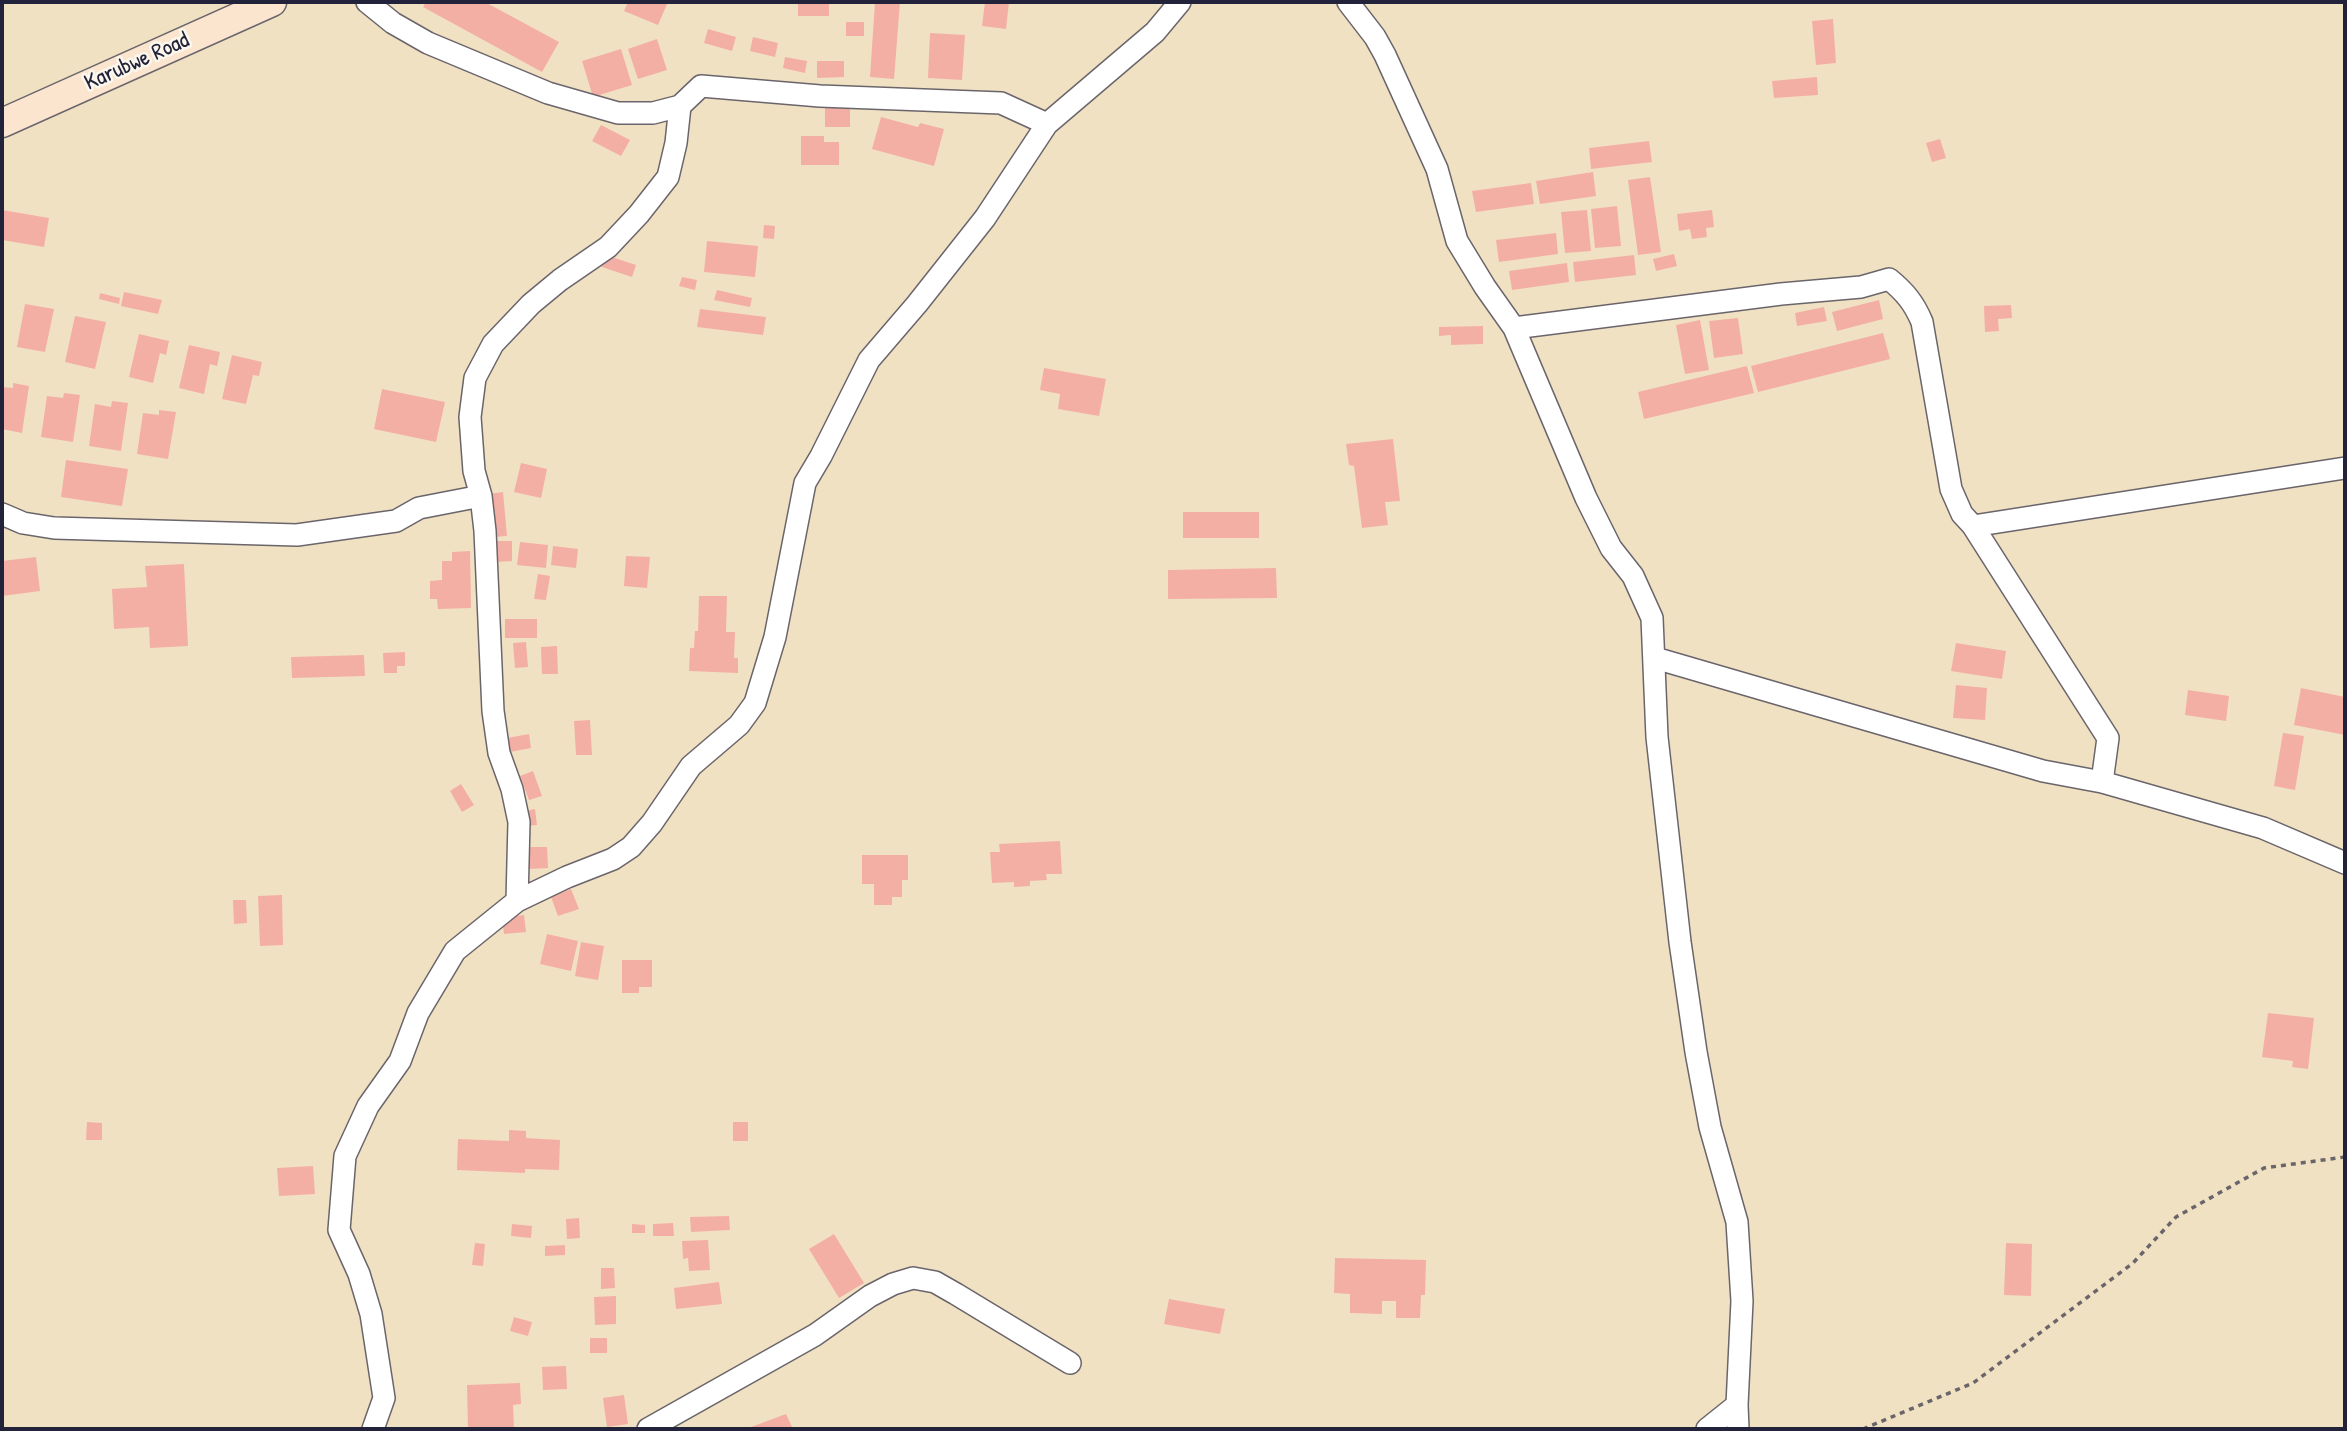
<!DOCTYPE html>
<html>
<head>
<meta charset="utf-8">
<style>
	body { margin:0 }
	#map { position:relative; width:2347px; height:1431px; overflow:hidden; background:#f1e1c3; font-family:"Patrick Hand",sans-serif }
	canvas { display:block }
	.frame { position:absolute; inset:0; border:4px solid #22223b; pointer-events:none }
</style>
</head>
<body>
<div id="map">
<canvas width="2347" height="1431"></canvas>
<div class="frame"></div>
</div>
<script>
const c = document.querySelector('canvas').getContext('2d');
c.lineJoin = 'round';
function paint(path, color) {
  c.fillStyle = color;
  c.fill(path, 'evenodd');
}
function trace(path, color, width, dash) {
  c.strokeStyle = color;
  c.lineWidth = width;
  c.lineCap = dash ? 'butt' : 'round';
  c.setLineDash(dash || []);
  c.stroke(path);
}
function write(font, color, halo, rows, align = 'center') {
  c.font = font + ' "Patrick Hand",sans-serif';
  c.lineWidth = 5;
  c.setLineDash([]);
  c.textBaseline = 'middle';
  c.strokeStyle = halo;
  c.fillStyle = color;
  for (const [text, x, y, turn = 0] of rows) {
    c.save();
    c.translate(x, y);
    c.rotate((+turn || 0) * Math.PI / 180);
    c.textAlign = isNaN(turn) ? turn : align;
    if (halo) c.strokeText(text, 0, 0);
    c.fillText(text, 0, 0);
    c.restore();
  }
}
paint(new Path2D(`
	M426,2h59l74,40 -17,30 -119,-65z
	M628,2h40l-10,23 -34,-14z
	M798,2h31v14h-31z
	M875,2h25l-6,77 -24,-2z
	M985,2h24l-3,27 -24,-3z
	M1833,19l3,44 -20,2 -4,-44z
	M846,22h18v14h-18z
	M708,29l28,8 -4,14 -28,-8z
	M930,33l35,2 -3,45 -34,-2z
	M753,37l25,6 -3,14 -25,-6z
	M657,39l10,31 -29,9 -10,-30z
	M621,49l11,36 -39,12 -11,-36z
	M785,57l22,4 -2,12 -22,-5z
	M817,61h27v16l-27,1z
	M1817,77l1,18 -44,3 -2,-17z
	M825,107h25v20h-25z
	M881,117l37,10 2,-4 24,6 -10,37 -62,-17z
	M601,125l29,15 -9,16 -29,-15z
	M801,136h23v6h15v23h-38z
	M1940,139l6,19 -14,4 -6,-19z
	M1649,141l3,21 -61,7 -2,-21z
	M1593,172l3,24 -56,8 -4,-23z
	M1650,177l11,75 -23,3 -10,-75z
	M1531,183l3,21 -58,8 -4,-21z
	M1617,206l4,40 -26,2 -4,-39z
	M2,210l47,8 -5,29 -42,-7z
	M1587,210l4,41 -26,2 -4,-41z
	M1712,210l2,17 -8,1 1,9 -15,2 -2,-10 -11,2 -2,-17z
	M764,225l11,1 -1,13 -11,-1z
	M1556,233l2,21 -59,8 -3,-22z
	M707,241l51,5 -3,31 -51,-5z
	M1674,254l3,12 -21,5 -3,-12z
	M606,255l30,10 -4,12 -30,-10z
	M1634,255l2,20 -61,7 -2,-20z
	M1567,263l2,19 -57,8 -3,-19z
	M682,277l15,3 -2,10 -16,-4z
	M717,290l35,8 -2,9 -36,-7z
	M124,292l38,8 -4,14 -37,-8z
	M100,293l20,5 -1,6 -20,-5z
	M1879,300l4,19 -46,12 -5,-19z
	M25,304l29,5 -9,43 -28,-5z
	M2011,305l1,13 -14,1 1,12 -14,1 -1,-26z
	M1824,307l3,14 -30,5 -2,-13z
	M700,309l66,8 -3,18 -66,-8z
	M75,316l31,6 -11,47 -30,-7z
	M1738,318l5,36 -29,4 -5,-37z
	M1700,320l9,50 -24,4 -9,-49z
	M1483,326v18l-32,1v-10l-12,1v-9z
	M1883,333l7,26 -132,33 -7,-26z
	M139,334l30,7 -3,14 -6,-2 -7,30 -24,-6z
	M189,345l31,7 -3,14 -7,-2 -6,30 -25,-6z
	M232,355l30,7 -3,14 -6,-1 -7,29 -24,-5z
	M1747,366l7,27 -110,26 -6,-27z
	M1044,368l62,11 -7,37 -41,-7 2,-15 -20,-4z
	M13,383l16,3 -7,47 -20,-4v-42l11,1z
	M382,389l63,13 -9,40 -62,-13z
	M64,393l16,2 -7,47 -32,-5 6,-41 16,2z
	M112,401l16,2 -7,48 -32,-5 6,-42 16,3z
	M159,410l17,2 -8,47 -31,-5 6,-41 16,2z
	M1393,439l7,62 -15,1 3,23 -26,3 -8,-62 -5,-1 -3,-21z
	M66,460l62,9 -6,37 -61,-9z
	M521,463l26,6 -6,29 -27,-6z
	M503,492l4,44 -14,1 -4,-43z
	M1183,512h76v26h-76z
	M495,541h17v20l-16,1z
	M520,542l28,3 -2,23 -29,-3z
	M553,546l25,3 -2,19 -25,-3z
	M470,551l1,57 -33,1 -1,-10h-7v-18l12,-1v-19h10v-9z
	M626,556l24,1 -3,31 -23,-2z
	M36,557l4,34 -38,5v-35z
	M184,564l4,82 -38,2 -1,-21 -35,2 -2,-40 35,-2 -2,-21z
	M1276,568l1,30 -109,1v-29z
	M538,574l12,2 -4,24 -12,-1z
	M699,596h28l-1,36h9l-1,26h4v15l-49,-2 1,-23h4l1,-17h3z
	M505,619h32v19h-32z
	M526,642l2,25 -13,1 -2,-25z
	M1956,643l50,8 -4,28 -51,-8z
	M557,646l1,28h-16l-1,-27z
	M405,652v14h-8v7h-13l-1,-20z
	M364,655l1,21 -73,2 -1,-21z
	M1956,685l31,3 -2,32 -32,-2z
	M2301,688l44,9v38l-51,-10z
	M2188,690l41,6 -3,25 -41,-6z
	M590,720l2,35h-16l-2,-34z
	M2283,733l21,3 -9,54 -21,-4z
	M529,734l2,14 -21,4 -3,-14z
	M533,771l9,25 -13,4 -9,-24z
	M461,784l13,21 -12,7 -12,-21z
	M535,809l2,16 -11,1 -2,-15z
	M1060,841l2,33h-16l1,6 -17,1v5l-16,1v-5l-22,1 -2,-31h10l-1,-8z
	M528,847h19l1,21 -20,1z
	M862,855h46v25h-6v17h-10v8h-18v-21h-12z
	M571,889l8,20 -21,7 -7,-19z
	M282,895l1,50 -23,1 -2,-50z
	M233,900h13l1,23 -13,1z
	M524,915l2,17 -22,2 -2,-16z
	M547,934l31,7 -7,30 -31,-7z
	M581,942l23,4 -6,34 -23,-4z
	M622,960h30v27h-13v6h-17z
	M2268,1013l46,5 -6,51 -16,-2 1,-6 -31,-4z
	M87,1122l15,1v17h-16z
	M733,1122h15v19h-15z
	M509,1130l17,1v7l34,2 -1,30 -34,-1v4l-68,-3 1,-31 51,2z
	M313,1166l2,28 -36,2 -2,-28z
	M729,1216l1,14 -39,2 -1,-15z
	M579,1218l1,20 -13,1 -1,-20z
	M673,1223l1,13h-21v-12z
	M512,1224l20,2 -1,12 -20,-2z
	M632,1224l13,1v8h-13z
	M834,1234l30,49 -25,15 -30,-49z
	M708,1240l2,30 -21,1 -1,-13 -5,1 -1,-18z
	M475,1243l10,1 -2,22 -11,-1z
	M2006,1243l26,1 -1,52 -27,-1z
	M565,1245v10l-20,1v-10z
	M1335,1258l91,2 -1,35h-4l-1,23h-24v-17h-14v13l-32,-1v-19l-16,-1z
	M601,1268h13l1,20 -14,1z
	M719,1282l3,22 -46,5 -2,-21z
	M616,1296v28l-21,1 -1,-28z
	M1169,1299l56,10 -5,25 -56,-10z
	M514,1317l18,5 -4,14 -18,-5z
	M590,1338h17v15h-17z
	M566,1366l1,23 -24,1 -1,-23z
	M520,1383l1,21 -8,1 1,24h-46l-1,-44z
	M624,1395l4,29 -21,3 -4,-29z
	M786,1414l7,15h-41l-1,-2z`), '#f4afa4');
const street = new Path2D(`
	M367,2l26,21 35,20 120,50 70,20h35l27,-7 21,-20 119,10 181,7 46,21
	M1348,2l27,35 10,18 52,114 20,72 28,46 29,41 72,170 25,50 22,28 19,42 5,119 23,205 16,110 14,75 27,95 5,79 -5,104 1,24
	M1514,328l267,-34 80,-7 28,-8c16,13 25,24 33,43l29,167 11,25 11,12 135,212 -6,44
	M2,514l21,9 31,5 243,7 99,-14 23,-13 62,-12
	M1973,526l372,-58
	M1655,658l388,113 59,11 161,46 82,35
	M517,901l2,-79 -7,-33 -13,-36 -6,-42 -8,-180 -4,-35 -7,-25 -4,-54 5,-39 18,-34 38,-40 29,-24 48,-33 31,-33 29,-37 8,-34 4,-37
	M373,1429l11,-31 -13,-84 -12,-40 -20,-44 6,-74 23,-50 32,-45 18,-48 37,-62 62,-50 50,-24 46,-18 18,-12 21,-24 39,-57 48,-41 16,-22 20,-66 30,-154 16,-27 48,-96 48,-56 68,-86 62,-94 108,-92 25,-30
	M648,1429l167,-94 55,-39 23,-12 20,-6 22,4 21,12 114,69
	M1707,1429l30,-24`);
const secondary = new Path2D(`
	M2,123l270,-121`);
trace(street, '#6a656b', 24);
trace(secondary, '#6a656b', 31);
trace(new Path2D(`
	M1863,1429l110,-46 160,-120 43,-46 88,-49 81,-11`), '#6a656b', 3.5, [5, 5]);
trace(street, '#fff', 21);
trace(secondary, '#fbe5cf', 28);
write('23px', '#22223b', '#fbf7ec', [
	["Karubwe Road",137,62,-24]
]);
</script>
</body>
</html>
